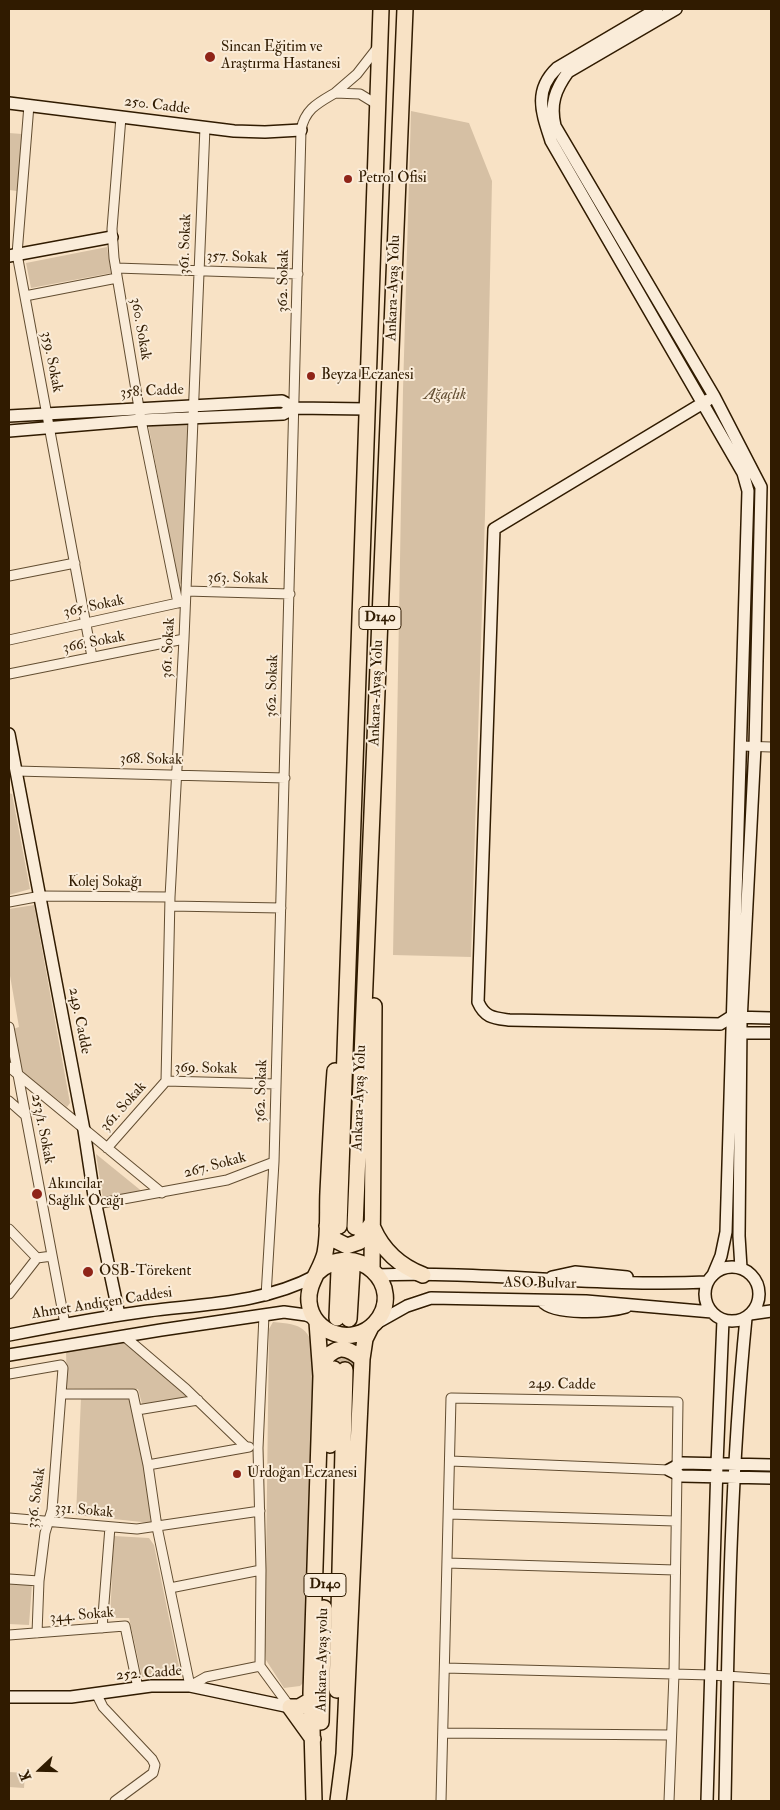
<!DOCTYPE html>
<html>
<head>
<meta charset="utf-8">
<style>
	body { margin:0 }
	#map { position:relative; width:780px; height:1810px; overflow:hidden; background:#f8e2c5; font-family:"IM FELL Double Pica",serif }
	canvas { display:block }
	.frame { position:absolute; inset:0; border:10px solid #301b00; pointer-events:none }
	.north { position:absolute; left:15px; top:1745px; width:50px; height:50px; -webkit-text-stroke:4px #faecd9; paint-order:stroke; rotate:249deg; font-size:14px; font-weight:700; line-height:20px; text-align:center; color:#301b00 }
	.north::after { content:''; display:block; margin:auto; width:18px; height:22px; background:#301b00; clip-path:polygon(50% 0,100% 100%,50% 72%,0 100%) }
</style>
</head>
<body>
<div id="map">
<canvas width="780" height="1810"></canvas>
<div class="frame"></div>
<div class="north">K</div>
</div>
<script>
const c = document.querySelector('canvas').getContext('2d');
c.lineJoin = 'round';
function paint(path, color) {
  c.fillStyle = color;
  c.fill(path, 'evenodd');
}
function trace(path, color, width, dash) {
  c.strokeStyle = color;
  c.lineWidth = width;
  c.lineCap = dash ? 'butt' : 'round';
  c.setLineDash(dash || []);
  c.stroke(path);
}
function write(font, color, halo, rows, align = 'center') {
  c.font = font + ' "IM FELL Double Pica",serif';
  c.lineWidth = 4;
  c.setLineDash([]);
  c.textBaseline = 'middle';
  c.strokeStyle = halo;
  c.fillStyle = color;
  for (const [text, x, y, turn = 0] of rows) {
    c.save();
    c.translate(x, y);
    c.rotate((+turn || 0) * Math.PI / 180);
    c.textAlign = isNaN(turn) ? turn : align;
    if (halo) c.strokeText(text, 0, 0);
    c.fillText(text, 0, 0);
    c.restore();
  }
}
paint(new Path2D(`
	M411,111l58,12 23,58 -7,334 -14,442 -78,-2 10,-565z
	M9,133l13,1 -5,57 -8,-1z
	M107,247l4,26 -80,15 -5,-25z
	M189,421l-5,160 -3,3 -3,-2 -30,-158z
	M9,793l3,1 18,95 -21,6z
	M34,905l36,198 -3,4 -42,-33 -5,-7 -7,-38 6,-2 -10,-57v-61z
	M96,1154l48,39 -41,6z
	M273,1322c29,2 37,6 43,36l-11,323 -5,5 -16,2 -18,-28 -1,-14 4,-317z
	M124,1342l64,55 -46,7 -4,-15 -71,-1 -1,-37z
	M81,1398h50l14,72 6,53 -75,-8z
	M114,1536l35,2 5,7 27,131 -39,1 -13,-59h-19z
	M9,1582l23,2 -3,41 -20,-1z
	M9,1772l16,1 -1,15 -15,-1z`), '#d6c0a4');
trace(new Path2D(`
	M345,1370l4,-51`), '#d0ba9e', 15, [15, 8]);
const street = new Path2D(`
	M29,105l-12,149 75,403
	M378,105l-18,-11 -25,-1 22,-19 21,-27
	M121,117l-9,112 2,29 27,162 37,183
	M116,268l182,6
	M25,296l92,-18
	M9,576l66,-13
	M186,591l104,3
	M9,640l173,-38
	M9,674l175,-35
	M741,746l30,1
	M16,771l269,7
	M9,902l32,-6 129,1
	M170,906l111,2
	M9,1027l56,297
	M9,1067l153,126
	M166,1081l110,3
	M9,1101l17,15
	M107,1148l59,-67 4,-184 14,-258 21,-512
	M96,1204l131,-24 47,-18
	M9,1229l28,29
	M9,1294l28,-36 15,-2
	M266,1296l8,-134 27,-1032c4,-21 17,-27 34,-37
	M124,1336l62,53 60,58
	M9,1374l52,-9 2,3 -11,142 -7,23 -6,48 -2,52
	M61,1394h72l15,71 9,62 33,159 16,-9 54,-11 1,-96 -3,-122 6,-133
	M137,1410l61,-10
	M450,1461l219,9
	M148,1465l101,-18
	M449,1514l226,7
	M9,1518l128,11 123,-18
	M447,1563l228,7
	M9,1579l30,2
	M170,1588l91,-18
	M102,1628l8,-101
	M9,1635l116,-9 13,62
	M260,1666l30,41
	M445,1668l266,7 60,4
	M96,1693l7,14 49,52 3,6 -2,8 -38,28
	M443,1733l228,2
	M441,1801l10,-403 227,4 -4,272 -5,127`);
const secondary = new Path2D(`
	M657,9l-100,59c-24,23 -15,45 -6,73l192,332 5,18 -22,741 -5,24 -8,19
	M676,9l-108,63c-13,18 -18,32 -13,54l159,270 47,91 -6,260 -14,275 -2,214 2,32
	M9,103l225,28 31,1 36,-2
	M9,256l103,-19
	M708,400l-214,129 -16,473c7,16 16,16 31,18l211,4 11,-7 40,1
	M295,408l72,1
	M9,416l273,-15 13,7 -12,6 -142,6 -132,11
	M9,734l75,396 10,66 25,119
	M734,1033h37
	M705 1294a27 27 0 1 1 54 0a27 27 0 1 1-54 0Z
	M377,1275c110,-4 220,12 330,7
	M552,1277l23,-5 52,5
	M542,1301c12,15 67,11 84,6
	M750,1314l21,-3
	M375,1324l32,-18 24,-8 155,3 126,11
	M9,1335c46,-9 92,-18 139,-24 56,-7 117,-8 167,-35
	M9,1355l152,-25 123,-18 22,3 8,3
	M771,1465l-89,-2 -13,7 12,6 90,2
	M9,1697h62l80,-11h39l100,21
	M707,1801l10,-337 6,-144
	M725,1801c3,-161 5,-323 21,-483`);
const highway = new Path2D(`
	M327,1226l8,14 12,6 12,-4 13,-19
	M339,1226l42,-1217
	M355,1227l50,-1218
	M373,1228c10,23 27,38 50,47
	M372,1270l2,-264
	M317,1273c38,-37 91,14 58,50 -22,24 -63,11 -66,-21 -2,-18 12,-32 16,-49 4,-20 2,-41 3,-61 2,-40 4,-81 7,-121
	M337,1318l2,-48
	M349,1319l3,-49
	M321,1364c14,-19 24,-19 41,-5
	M330,1445l4,-76
	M337,1690l8,-320
	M311,1700l-12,7h-9l23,32
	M321,1722l3,-114
	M314,1801l-3,-108 10,-317 -4,-54
	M338,1801l6,-47 18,-395 3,-20 6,-12`);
trace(street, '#624d31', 11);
trace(secondary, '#301b00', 14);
trace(highway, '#301b00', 18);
trace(street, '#faecd9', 9);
trace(secondary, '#faecd9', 11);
trace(highway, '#f8e2c5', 15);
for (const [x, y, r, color] of [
	[210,57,6,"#8f2418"],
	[348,179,5,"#8f2418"],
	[311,376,5,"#8f2418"],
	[37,1194,6,"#8f2418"],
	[88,1272,6,"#8f2418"],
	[237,1474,5,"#8f2418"]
]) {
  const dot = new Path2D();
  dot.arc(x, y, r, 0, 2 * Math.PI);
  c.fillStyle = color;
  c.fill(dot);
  trace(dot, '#faecd9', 2);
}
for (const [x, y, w] of [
	[380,618,42],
	[325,1585,42]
]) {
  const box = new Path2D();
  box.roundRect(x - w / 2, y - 11.5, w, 23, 4);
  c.fillStyle = '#faecd9';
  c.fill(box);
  trace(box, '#301b00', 1);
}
write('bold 14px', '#301b00', null, [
	["D140",380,618],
	["D140",325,1585]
]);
write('15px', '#301b00', '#faecd9', [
	["Sincan Eğitim ve",221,48],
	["Araştırma Hastanesi",221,65],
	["Petrol Ofisi",358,179],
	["Beyza Eczanesi",321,376],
	["Akıncılar",48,1185],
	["Sağlık Ocağı",48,1202],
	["OSB-Törekent",99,1272],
	["Urdoğan Eczanesi",247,1474]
], 'left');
write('15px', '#301b00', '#faecd9', [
	["250. Cadde",157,106,7],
	["361. Sokak",186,244,-88],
	["357. Sokak",237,258,2],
	["362. Sokak",284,281,-89],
	["Ankara-Ayaş Yolu",394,288,-88],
	["360. Sokak",140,329,80],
	["359. Sokak",51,362,79],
	["358. Cadde",152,392,-3],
	["363. Sokak",238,579,1],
	["365. Sokak",94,607,-12],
	["366. Sokak",94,643,-11],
	["361. Sokak",169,648,-87],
	["362. Sokak",273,686,-88],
	["Ankara-Ayaş Yolu",377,693,-88],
	["368. Sokak",151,760,1],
	["Kolej Sokağı",105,883],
	["249. Cadde",79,1021,79],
	["369. Sokak",206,1069,1],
	["362. Sokak",262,1091,-88],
	["Ankara-Ayaş Yolu",360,1098,-88],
	["361. Sokak",124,1107,-48],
	["253/1. Sokak",42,1129,79],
	["267. Sokak",215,1166,-15],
	["ASO Bulvar",540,1284,1],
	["Ahmet Andiçen Caddesi",102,1304,-9],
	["249. Cadde",562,1385,1],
	["336. Sokak",37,1498,-82],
	["331. Sokak",84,1511,5],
	["344. Sokak",82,1616,-5],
	["Ankara-Ayaş yolu",323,1660,-89],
	["252. Cadde",149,1674,-4]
]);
write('italic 15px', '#624d31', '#faecd9', [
	["Ağaçlık",445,396]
]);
</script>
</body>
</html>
